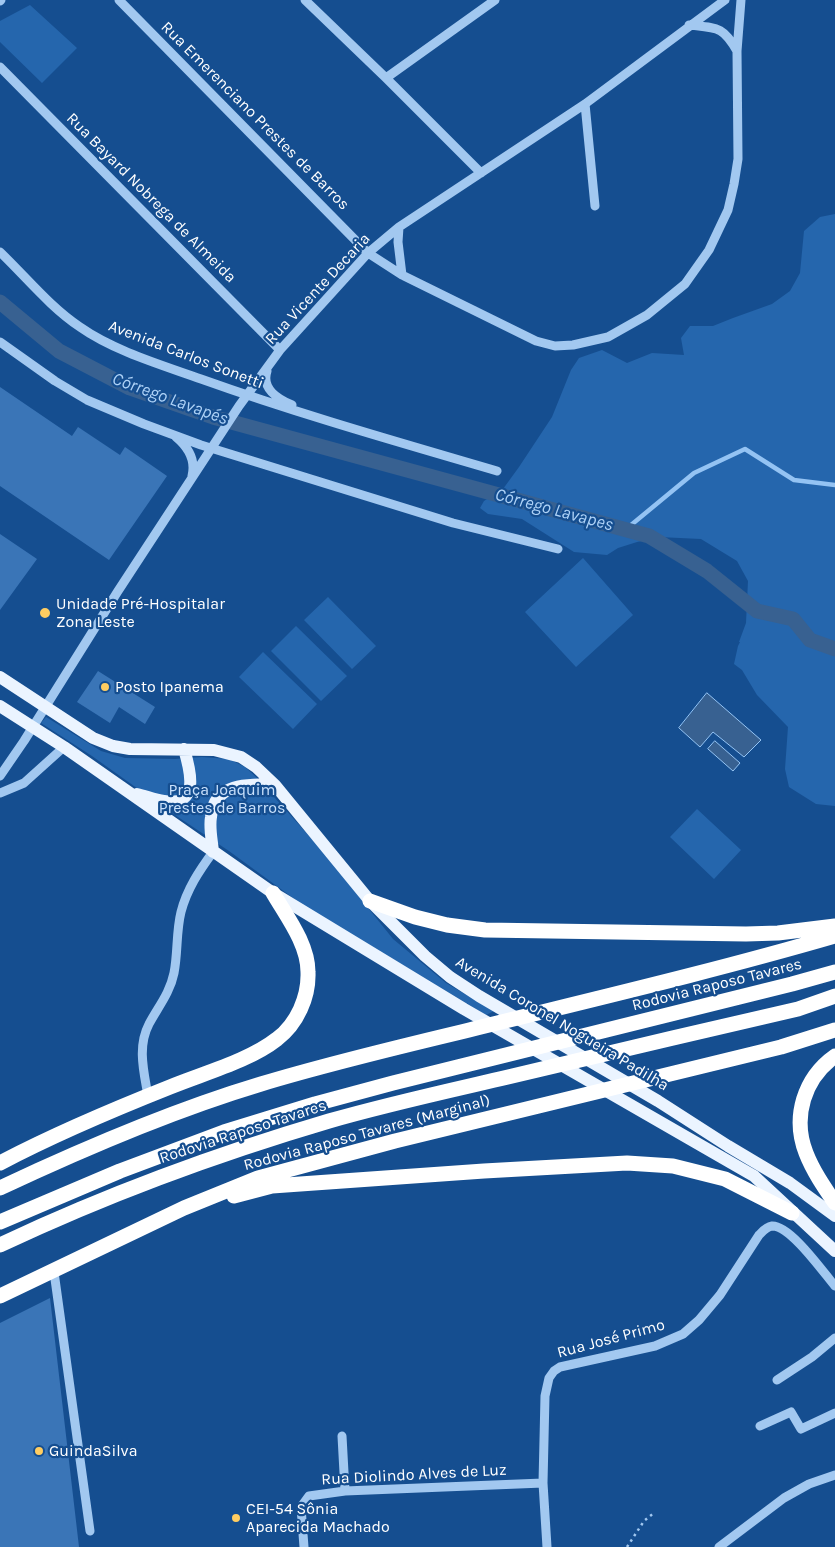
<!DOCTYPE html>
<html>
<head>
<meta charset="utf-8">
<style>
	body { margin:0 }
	canvas { display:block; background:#154e90 }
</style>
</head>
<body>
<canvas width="835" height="1547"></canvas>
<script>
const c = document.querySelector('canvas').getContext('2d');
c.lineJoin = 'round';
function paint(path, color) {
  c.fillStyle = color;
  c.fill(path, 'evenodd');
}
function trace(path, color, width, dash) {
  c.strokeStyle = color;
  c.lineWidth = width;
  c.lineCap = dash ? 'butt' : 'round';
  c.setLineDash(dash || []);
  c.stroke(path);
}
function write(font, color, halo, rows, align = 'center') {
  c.font = font + ' Karla,sans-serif';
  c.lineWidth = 4.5;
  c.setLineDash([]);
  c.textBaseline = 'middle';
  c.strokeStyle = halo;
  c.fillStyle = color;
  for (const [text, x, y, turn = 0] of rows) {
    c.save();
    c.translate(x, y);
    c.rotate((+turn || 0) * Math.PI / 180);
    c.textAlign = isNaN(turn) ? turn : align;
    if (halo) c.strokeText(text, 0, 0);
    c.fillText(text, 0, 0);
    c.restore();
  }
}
paint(new Path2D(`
	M30,5l47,43 -35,35 -42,-41v-21z
	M835,214v592l-19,-2 -27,-17 -4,-18 3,-42 -31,-32 -15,-25 -8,-6 4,-18 2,-4h-1l7,-19 2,-42 -11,-20 -36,-22 -42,-2 -22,5 -19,6 -11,7 -33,-3 -52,-33 -34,-5 -8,-6 4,-7 19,-12 16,-22 33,-50 19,-47 8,-12 23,-8 25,13 25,-10 32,2 -3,-17 9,-12h23l20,-8 39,-14 18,-13 10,-18 4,-42 16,-14z
	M583,558l50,57 -57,52 -51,-55z
	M328,597l48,49 -24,23 -48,-49z
	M296,626l51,50 -26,25 -50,-50z
	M263,652l54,52 -24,25 -54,-52z
	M46,717l55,34 24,7 50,1 27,-2 27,2 16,8 11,10 64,71 73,91 53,44 48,28 -8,4 -182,-109 -75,-55 -60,-40 -77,-55 -51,-33z
	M697,809l44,41 -27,29 -44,-42z`), '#2566ad');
const water = new Path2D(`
	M707,693l54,47 -17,17 -31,-25 -13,15 -21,-19z
	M715,741l25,22 -7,8 -25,-22z`);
paint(water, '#386191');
trace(water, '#94c3f3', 1);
trace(new Path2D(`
	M625,530l69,-57 51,-24 49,31 41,5`), '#94c3f3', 4.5);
trace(new Path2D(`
	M0,302l59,49 71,37 83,29 436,119 58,35 50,40 36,8 17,21 25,9`), '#386191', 15);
paint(new Path2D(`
	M0,387l72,49 6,-9 42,28 5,-8 42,29 -58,84 -109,-74z
	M0,534l37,25 -37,51z
	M98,671l57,36 -10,17 -26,-17 -9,16 -33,-21z
	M50,1298l29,249h-79v-224z`), '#3a75b7');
trace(new Path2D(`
	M627,1547l17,-26 11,-9`), '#a2c8f0', 2.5, [2.5, 4]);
trace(new Path2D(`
	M119,0l249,253 34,22 134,66 19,5 18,-1 35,-8 39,-22 38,-31 24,-34 19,-40 6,-26 4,-25 -1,-108 4,-51
	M305,0l81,78 95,95
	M0,1l1,-1
	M689,25c28,3 34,1 48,26
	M0,67l280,283
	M386,78l109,-78
	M585,104l10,102
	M399,227l-1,15 4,33
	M0,252c26,25 50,55 80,75 34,24 82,38 121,52 98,35 197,63 296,92
	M0,342l55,39 32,19 57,24 57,21 252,78 105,26
	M267,371c-6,18 11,28 25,34
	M176,437c12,10 20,23 16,39
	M0,776l24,-35 94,-150 121,-185 41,-56 88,-97 31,-26 186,-123 140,-104
	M0,793l24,-10 40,-36
	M148,1096c-4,-24 -11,-49 1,-72 9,-17 21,-31 25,-51 4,-20 2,-41 7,-61 6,-23 18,-41 32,-60
	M54,1272l36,259
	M777,1380l35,-23 23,-19
	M760,1426l31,-14 10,17 34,-16
	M342,1436l3,55
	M304,1547l-3,-40 8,-11 36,-5 198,-8
	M547,1547l-4,-64 2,-87 4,-18 5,-7 6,-4 95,-21 28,-12 16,-14 21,-25 39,-60c4,-4 7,-8 13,-9 18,-1 51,46 63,60
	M719,1547l65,-49 25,-14 26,-9`), '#a2c8f0', 9);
trace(new Path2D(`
	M0,677l93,61 20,8 17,3 84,1 27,7 15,10 19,18 95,116 55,55 25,21 29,19 179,105 70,45 62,37 45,33
	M0,706l64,41 209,146 191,116 290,167 81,75
	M137,794c9,2 18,6 27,7 37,6 26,-32 20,-52
	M213,852c-1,-12 -4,-24 -2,-35 3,-35 38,-33 64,-32`), '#ebf4ff', 12);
trace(new Path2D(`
	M370,901l45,16 32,8 38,5 261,4 32,-1 57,-7
	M835,1056c-31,22 -43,61 -29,97 7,18 18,34 29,50
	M0,1163c55,-29 112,-53 170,-76 34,-14 79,-26 107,-48 20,-15 32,-42 31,-67 0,-28 -21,-55 -35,-79
	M0,1188c85,-40 171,-77 261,-104 66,-20 133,-36 200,-52 125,-31 250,-60 374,-96
	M234,1196l38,-10 212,-15 143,-8 46,3 52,13 67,34
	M0,1222l120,-51 104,-39 91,-28 78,-21 399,-99 43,-12
	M0,1245c106,-50 217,-91 329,-124 59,-17 119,-30 179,-44 97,-23 193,-46 290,-68l37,-13
	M0,1296l184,-88 74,-30 137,-37 386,-94 54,-17`), '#fff', 15);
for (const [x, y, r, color] of [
	[45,613,6,"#ffcd61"],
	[105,687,5,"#ffcd61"],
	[39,1451,5,"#ffcd61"],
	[236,1518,5,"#ffcd61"]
]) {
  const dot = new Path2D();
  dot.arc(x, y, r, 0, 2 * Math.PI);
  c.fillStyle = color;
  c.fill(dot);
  trace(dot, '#154e90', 2);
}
write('16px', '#fff', '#154e90', [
	["Rua Emerenciano Prestes de Barros",255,116,45],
	["Rua Bayard Nobrega de Almeida",151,198,45],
	["Rua Vicente Decaria",318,289,-47],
	["Avenida Carlos Sonetti",186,355,21],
	["Rodovia Raposo Tavares",717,985,-14],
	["Avenida Coronel Nogueira Padilha",562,1024,31],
	["Rodovia Raposo Tavares",243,1132,-18],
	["Rodovia Raposo Tavares (Marginal)",367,1133,-15],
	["Rua José Primo",611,1339,-15],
	["Rua Diolindo Alves de Luz",414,1475,-3]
]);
write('16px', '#fff', '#154e90', [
	["Unidade Pré-Hospitalar",56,604],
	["Zona Leste",56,622],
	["Posto Ipanema",115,687],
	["GuindaSilva",49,1451],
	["CEI-54 Sônia",246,1509],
	["Aparecida Machado",246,1527]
], 'left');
write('16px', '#c9e1fc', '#154e90', [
	["Praça Joaquim",222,790],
	["Prestes de Barros",222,808]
]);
write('italic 18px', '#aed2f7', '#154e90', [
	["Córrego Lavapés",170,399,20],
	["Córrego Lavapes",554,510,15]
]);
</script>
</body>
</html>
